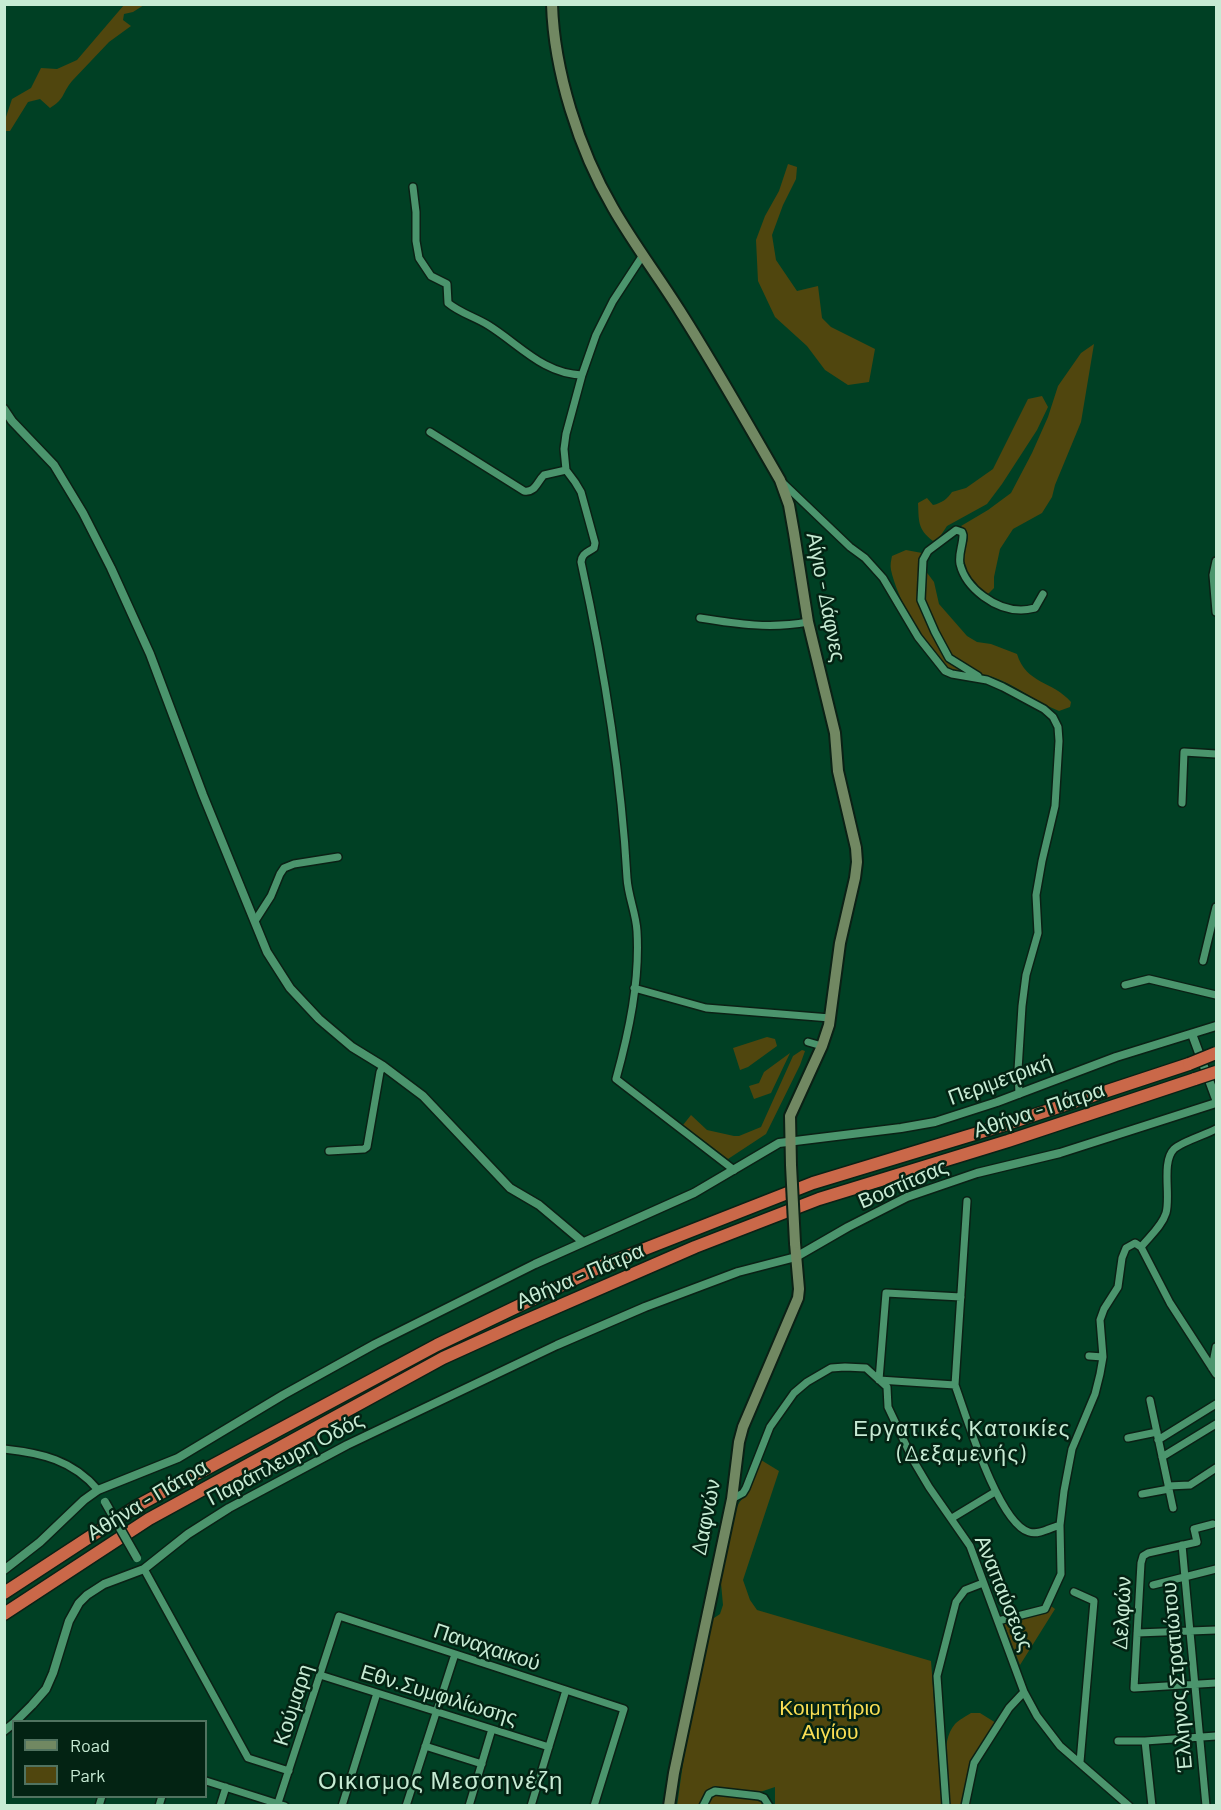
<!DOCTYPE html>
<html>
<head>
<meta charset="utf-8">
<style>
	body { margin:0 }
	#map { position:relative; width:1221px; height:1810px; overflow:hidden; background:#004024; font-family:Barlow,sans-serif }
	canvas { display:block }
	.frame { position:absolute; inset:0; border:6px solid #c7ebd4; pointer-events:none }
	.legend { position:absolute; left:12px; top:1720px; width:195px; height:78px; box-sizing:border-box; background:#032313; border:2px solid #517360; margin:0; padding:8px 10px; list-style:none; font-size:18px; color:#c7ebd4 }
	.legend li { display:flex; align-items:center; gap:12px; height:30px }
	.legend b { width:30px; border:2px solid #517360 }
</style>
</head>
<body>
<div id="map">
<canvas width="1221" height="1810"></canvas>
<div class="frame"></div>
<ul class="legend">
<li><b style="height:8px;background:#718862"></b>Road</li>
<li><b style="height:16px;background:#50460e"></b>Park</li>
</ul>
</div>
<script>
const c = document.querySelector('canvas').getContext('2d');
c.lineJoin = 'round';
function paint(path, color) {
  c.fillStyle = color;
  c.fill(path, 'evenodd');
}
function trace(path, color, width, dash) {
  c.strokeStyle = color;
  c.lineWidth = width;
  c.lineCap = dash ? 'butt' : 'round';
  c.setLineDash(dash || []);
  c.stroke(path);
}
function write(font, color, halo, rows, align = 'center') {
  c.font = font + ' Barlow,sans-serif';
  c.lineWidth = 5;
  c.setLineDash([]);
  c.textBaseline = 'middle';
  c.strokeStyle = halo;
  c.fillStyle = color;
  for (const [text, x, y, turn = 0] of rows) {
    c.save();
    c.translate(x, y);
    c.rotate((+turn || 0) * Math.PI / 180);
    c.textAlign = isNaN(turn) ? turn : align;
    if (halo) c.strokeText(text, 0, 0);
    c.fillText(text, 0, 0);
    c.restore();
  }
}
paint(new Path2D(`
	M124,5h20l-11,7 -9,2 -1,6 8,6 -22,16 -37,39c-10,12 -7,18 -22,27l-10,-9 -12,3 -18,29h-5v-14h1l6,-18 19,-11 10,-20 16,1 20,-9z
	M788,164l9,3 -1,12 -13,26 -11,30 4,25 21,31 21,-5 4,32 9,9 44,22 -6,33 -21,3 -23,-15 -18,-24 -32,-29 -17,-36 -2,-41 9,-24 14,-25z
	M1094,344l-13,78 -26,63 -3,12 -10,16 -29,16 -13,20 -6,28v11l-6,6h-3c-9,-9 -23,-22 -23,-36 1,-7 8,-18 5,-24 -1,-3 -4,-5 -6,-8l27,-16 23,-17 21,-40 16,-36 10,-31 23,-33z
	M1042,396l6,11 -11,23 -35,54 -15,20 -40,22 -8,12 -6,3c-16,-12 -14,-21 -15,-38l9,-5 6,7c9,-2 14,-6 19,-13l14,-4 27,-19 35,-70z
	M906,550l16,3 3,17 9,12 5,22 28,32 10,6 14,2 26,10c9,30 36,27 54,48l-1,5 -11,4c-23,-9 -43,-26 -66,-34 -14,-5 -31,-1 -45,-9 -22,-14 -52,-73 -57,-98 -1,-5 0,-9 1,-14z
	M767,1037l8,2 2,7 -29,21 -8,3 -7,-22z
	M802,1050l3,1 -5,14 -34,69 -38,25 -45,-34 8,-10 16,15 27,6h5l22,-9 32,-71z
	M790,1053l-19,40 -17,6 -5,-13 10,-3 5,-11z
	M761,1460l18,11 -36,109 7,20 7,10 174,51 11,144h-167v-18l-15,5 7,13 -90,1 6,-43 25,-135 3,-8 9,-6 3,-9 -3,-33 14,-59 5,-10 11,-15z
	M1051,1606l4,3 -35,56 -16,-41 42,-12z
	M971,1713h9l16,10 2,8 -22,34 -6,40h-21c-2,-22 -10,-63 6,-81 4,-4 11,-8 16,-11z`), '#50460e');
const minor = new Path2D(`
	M413,187l3,25v29l3,17 12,18 16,8 1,19c12,10 27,14 40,22 31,19 55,49 94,50
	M643,255l-30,46 -17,34 -14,40 -16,59 -2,15 2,21 9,12 6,10 14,51 -1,5c-7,5 -12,5 -13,14 23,105 40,209 46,316 1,18 9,35 10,53 3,50 -8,101 -21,148l118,91
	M430,432l94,59c11,2 13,-9 20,-16l22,-5
	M782,482l68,65 15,11 18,20 35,59 27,34 7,3 35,6 16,7 41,22 9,8 5,10 1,14 -4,65 -13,55 -6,34 2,38 -12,42 -4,31 -4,64 1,24
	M1216,561l-3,14 3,37
	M700,618c37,6 71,11 108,4
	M978,676l-29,-18 -14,-26 -14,-32 2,-40 5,-9 28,-21 6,2 1,3c0,10 -5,19 -3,29 6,25 36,46 61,46 5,0 10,-1 14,-2l8,-14
	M1182,803l2,-51 32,2
	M255,921l16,-25 9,-22 4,-6 10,-4 44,-7
	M1203,961l13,-54
	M1125,985l24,-6 67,16
	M634,988l72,20 124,10
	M808,1042l14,4
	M329,1151l35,-2 3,-2 13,-75 3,-6
	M1141,1247c9,-11 21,-21 25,-34 5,-17 -5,-51 8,-64 9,-8 31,-14 42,-20
	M1141,1247l29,56 46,71
	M1089,1356l14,1
	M1212,1368l4,-21
	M879,1380l76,5 12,-184
	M879,1380l7,-87 75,4
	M955,1385c11,30 43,138 74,147 10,3 21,-4 31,-7l1,49 -16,35 -47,12
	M1150,1400l23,108
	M1128,1438l29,-6
	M1158,1440l58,-36
	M4,1449c37,4 69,11 94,41
	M1162,1457l54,-33
	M1168,1486l22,-1 26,-17
	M1142,1494l27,-5
	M732,1499l11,-6 3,-5 24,-61 24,-34 13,-11 24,-14 14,-1 21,1 21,19 1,20 25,53 16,27 41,59 54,146 13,24 23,30 69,60
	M952,1518l43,-26
	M1213,1524l-19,5 3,13 -49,11 -5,3 -2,7 -7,125 82,-5
	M1060,1525l4,-34 8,-42 23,-55 5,-20 3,-17 -3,-37 4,-11 14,-22 4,-29 4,-10 9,-5 6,4
	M1182,1545l24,261
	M144,1569l104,189 41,13
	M1153,1585l63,-16
	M1074,1592l20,9 -14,161
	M1137,1633l79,-3
	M320,1675l229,72
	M1118,1741h27l71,-5
	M1145,1741l7,65
	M425,1746l57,18
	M206,1781l79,25
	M278,1803l61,-187 285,93 -30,97
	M99,1806l3,-10
	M159,1806l3,-10
	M220,1806l6,-19
	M342,1806l35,-113
	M406,1806l49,-152
	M469,1806l23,-77
	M531,1806l35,-116
	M703,1806l6,-12 6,-3 44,5 5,2 5,8
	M946,1806l-9,-130 19,-74 9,-12 18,-7
	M965,1806l9,-43 35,-55 15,-16`);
const tertiary = new Path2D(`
	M4,409l8,12 42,44 29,48 28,55 39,86 53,141 64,157 23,36 29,31 33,28 31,19 40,30 87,92 29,17 44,37
	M1192,1034l24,65
	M4,1570l36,-28 44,-42 14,-10 80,-32 105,-63 92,-51 160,-80 159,-71 85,-50 122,-15 34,-6 62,-20 119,-45 100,-31
	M15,1722l17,-17 14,-16 7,-16 16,-52 10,-18 8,-8 17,-11 40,-15 44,-35 41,-26 118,-63 210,-100 88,-38 93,-35 58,-15 52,-30 59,-30 70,-24 83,-20 156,-50
	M4,1731l10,-8`);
const secondary = new Path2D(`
	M552,4c2,67 27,146 61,204 20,35 45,68 67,103 35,55 67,112 100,169l9,25 5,28 14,89 27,111 3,38 18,77 1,14 -2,16 -15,65 -11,82 -7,21 -32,70 1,49
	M669,1806l5,-33 58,-274 7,-57 4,-15 55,-129 1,-9 -4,-46`);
const motorway = new Path2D(`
	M4,1593l133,-87 300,-161 167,-80 209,-82 188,-57 188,-62
	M4,1614l145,-95 294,-161 75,-34 177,-77 124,-48 189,-58 187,-62`);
trace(minor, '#0a2115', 10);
trace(tertiary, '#0a2115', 11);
trace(secondary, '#0a2115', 14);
trace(motorway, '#0a2115', 15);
trace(minor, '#4b956d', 7);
trace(tertiary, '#4b956d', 8);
trace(secondary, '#718862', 10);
trace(motorway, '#ca6849', 12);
const tertiaryBridge = new Path2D(`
	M105,1502l32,56`);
const secondaryBridge = new Path2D(`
	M791,1165l4,78`);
const motorwayBridge = new Path2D(`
	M1189,1064l27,-11
	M1195,1079l21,-7`);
trace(tertiaryBridge, '#0a2115', 11, []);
trace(secondaryBridge, '#0a2115', 14, []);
trace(motorwayBridge, '#0a2115', 15, []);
trace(tertiaryBridge, '#4b956d', 8);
trace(secondaryBridge, '#718862', 10);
trace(motorwayBridge, '#ca6849', 12);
write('21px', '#c7ebd4', '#032313', [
	["Αίγιο - Δάφνες",826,597,79],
	["Περιμετρική",1000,1080,-20],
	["Αθήνα - Πάτρα",1039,1110,-18],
	["Βοστίτσας",903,1184,-23],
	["Αθήνα - Πάτρα",580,1276,-23],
	["Παράπλευρη Οδός",285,1459,-28],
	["Αθήνα - Πάτρα",147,1500,-31],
	["Δαφνών",706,1517,-79],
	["Αναπαύσεως",1004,1593,68],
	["Δελφών",1122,1613,-87],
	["Παναχαικού",487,1647,18],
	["Έλληνος Στρατιώτου",1177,1677,-95],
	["Εθν.Συμφιλίωσης",439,1695,17],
	["Κούμαρη",293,1705,-72]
]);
write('21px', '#f9de54', '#032313', [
	["Κοιμητήριο",830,1708],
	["Αιγίου",830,1732]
]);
c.letterSpacing = '1.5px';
write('22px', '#c7ebd4', '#032313', [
	["Εργατικές Κατοικίες",962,1429],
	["(Δεξαμενής)",962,1454]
]);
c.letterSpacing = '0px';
c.letterSpacing = '1.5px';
write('24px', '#c7ebd4', '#032313', [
	["Οικισμος Μεσσηνέζη",441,1781]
]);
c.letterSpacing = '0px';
</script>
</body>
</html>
